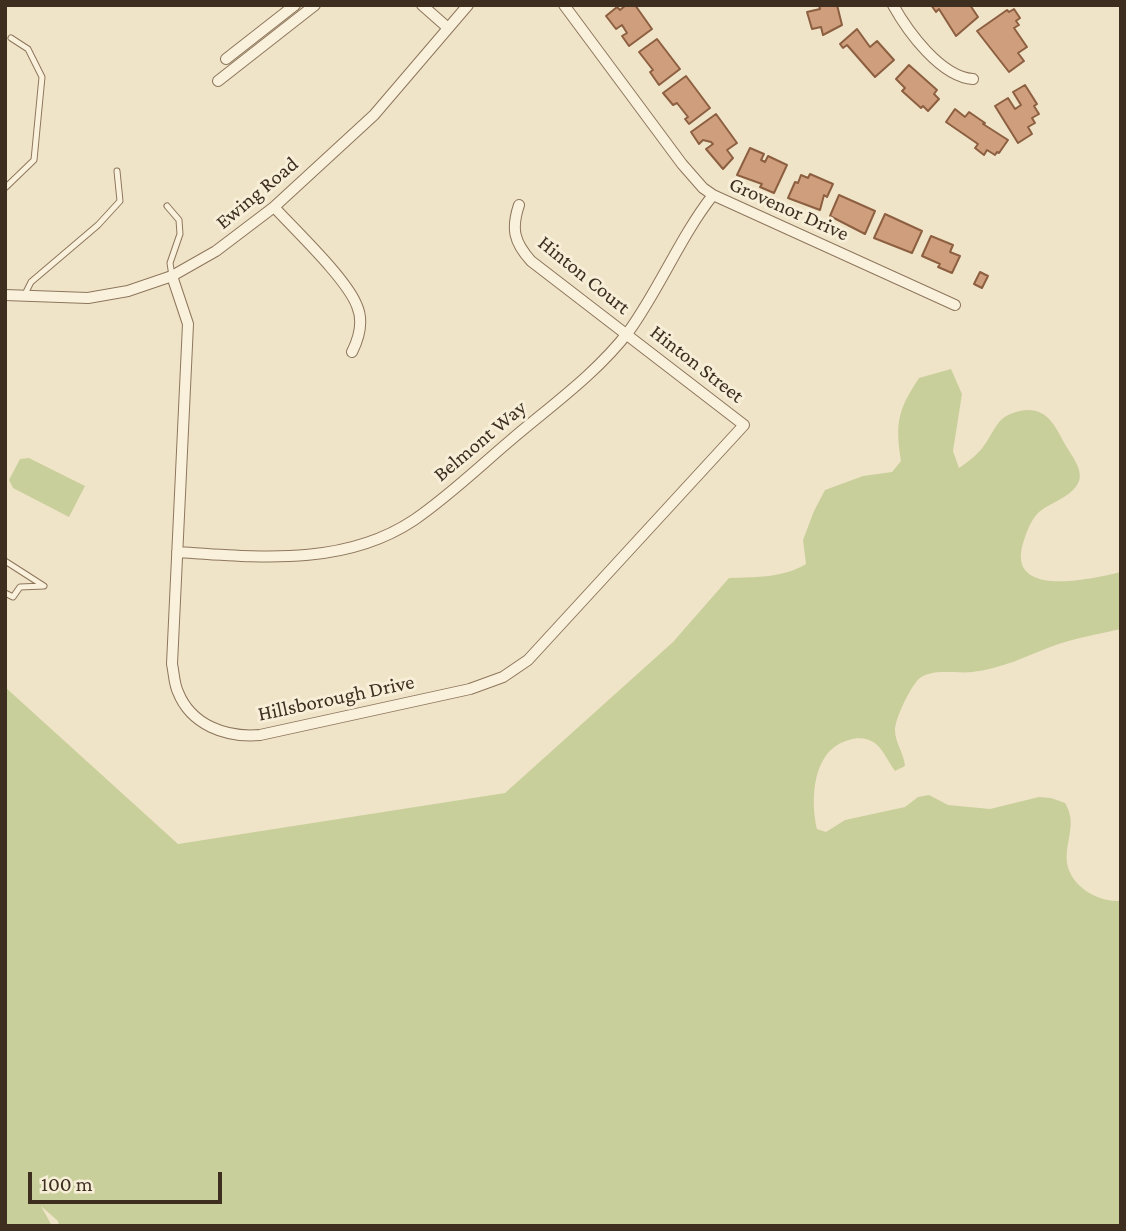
<!DOCTYPE html>
<html>
<head>
<meta charset="utf-8">
<style>
	body { margin:0 }
	#map { position:relative; width:1126px; height:1231px; overflow:hidden; background:#f0e4c8; font-family:"Crimson Pro",serif }
	canvas { display:block }
	.frame { position:absolute; inset:0; border:7px solid #3d2e20; pointer-events:none }
	.scale { position:absolute; left:28px; top:1172px; width:194px; height:32px; box-sizing:border-box; border:4px solid #3d2e20; border-top:0; padding-left:9px; font-size:21px; line-height:24px; white-space:nowrap; color:#3d2e20; -webkit-text-stroke:5px #f7eed8; paint-order:stroke }
</style>
</head>
<body>
<div id="map">
<canvas width="1126" height="1231"></canvas>
<div class="frame"></div>
<div class="scale">100 m</div>
</div>
<script>
const c = document.querySelector('canvas').getContext('2d');
c.lineJoin = 'round';
function paint(path, color) {
  c.fillStyle = color;
  c.fill(path, 'evenodd');
}
function trace(path, color, width, dash) {
  c.strokeStyle = color;
  c.lineWidth = width;
  c.lineCap = dash ? 'butt' : 'round';
  c.setLineDash(dash || []);
  c.stroke(path);
}
function write(font, color, halo, rows, align = 'center') {
  c.font = font + ' "Crimson Pro",serif';
  c.lineWidth = 6;
  c.setLineDash([]);
  c.textBaseline = 'middle';
  c.strokeStyle = halo;
  c.fillStyle = color;
  for (const [text, x, y, turn = 0] of rows) {
    c.save();
    c.translate(x, y);
    c.rotate((+turn || 0) * Math.PI / 180);
    c.textAlign = isNaN(turn) ? turn : align;
    if (halo) c.strokeText(text, 0, 0);
    c.fillText(text, 0, 0);
    c.restore();
  }
}
paint(new Path2D(`
	M951,369l11,25 -9,57 6,17c9,-6 18,-13 24,-21 7,-9 11,-20 18,-27 6,-6 16,-9 25,-10 23,-1 30,18 40,36 6,10 20,27 11,39 -8,13 -28,18 -39,28 -8,8 -13,23 -16,34 -12,52 73,31 99,25v57c-22,5 -47,9 -68,17 -26,10 -52,23 -81,26 -15,2 -39,-4 -52,6 -9,7 -25,41 -25,52 0,13 9,23 10,36l-10,5c-6,-8 -11,-20 -19,-27 -7,-6 -18,-7 -27,-4 -36,9 -39,58 -32,89l9,3 19,-12 60,-13 13,-10 11,-2 19,10 42,4 49,-12 12,1 14,5c18,29 -15,53 15,83 10,10 27,16 41,15v325h-1062l-1,-5 -17,-15 11,20h-47v-539l173,157 327,-51 168,-151 56,-64c26,-1 54,0 77,-14l-3,-24 11,-29 11,-21 38,-14 29,-4 9,-11c-6,-39 -3,-51 18,-83z
	M29,458l56,28 -16,31 -56,-29 -4,-8 11,-21z`), '#c9cf9b');
const building = new Path2D(`
	M626,5h9l17,24 -23,17 -7,-10 5,-3 -5,-8 -6,4 -10,-13 11,-9 3,3z
	M819,5h18l5,20 -19,10 -2,-8 -9,2 -5,-17 13,-3z
	M931,5h39l8,12 -22,19 -17,-27 -3,3z
	M1014,9l6,9 -4,3 3,4 -5,3 13,19 -9,6 6,8 -15,11 -32,-41 30,-21 2,2z
	M857,29l13,18 7,-6 17,19 -19,17 -28,-32 -4,3 -3,-4z
	M657,39l23,30 -21,16 -9,-13 3,-2 -14,-18z
	M909,65l28,25 -3,4 5,5 -11,12 -5,-5 -2,2 -19,-17 3,-3 -9,-9z
	M686,76l24,32 -21,16 -4,-5 3,-2 -11,-14 -4,2 -10,-12z
	M1025,85l12,19 -3,2 5,8 -7,4 3,5 -7,4 4,7 -14,9 -23,-37 13,-8 7,11 6,-4 -8,-13z
	M955,109l10,8 4,-5 16,11 -2,1 25,16 -9,13 -2,-1 -2,3 -8,-5 -3,5 -9,-7 3,-4 -32,-22z
	M716,114l21,29 -10,7 6,8 -10,11 -17,-20 7,-5 -2,-2 -8,-2 -4,4 -8,-12z
	M750,148l14,6 -3,6 4,2 3,-6 19,9 -13,28 -14,-6 2,-3 -25,-9z
	M810,174l23,10 -6,13 -3,-2 -4,15 -32,-12 7,-16 3,1 3,-8 7,3z
	M839,195l36,16 -10,23 -35,-18z
	M885,214l37,17 -10,22 -38,-15z
	M931,236l22,9 -3,7 10,4 -8,17 -14,-6 2,-3 -18,-8z
	M980,272l8,4 -6,12 -8,-4z`);
paint(building, '#cf9f7d');
trace(building, '#8d5f41', 2);
const service = new Path2D(`
	M5,188l29,-28 8,-83 -14,-28 -17,-11
	M167,206l12,14 1,14 -10,29 2,13
	M25,294l6,-12 67,-57 22,-24 -3,-30
	M5,561l39,25 -24,1 -7,10 -8,-4`);
const minor = new Path2D(`
	M422,5l26,23
	M564,5l118,159 21,24 10,7 242,110
	M893,5c15,27 48,72 80,74
	M226,59l69,-54
	M218,81l97,-76
	M274,207c21,23 73,72 83,99 7,16 2,32 -5,46
	M172,276l16,48 -16,340c2,9 2,20 6,28 13,33 48,46 82,43l210,-46 33,-12 25,-17 216,-235 -213,-164c-17,-19 -20,-32 -12,-56
	M5,295l83,3 40,-7 44,-15 44,-25 58,-44 100,-92 94,-110
	M177,552c80,5 167,15 237,-32 35,-24 66,-54 98,-81 40,-34 85,-66 117,-108 31,-43 51,-94 84,-136`);
trace(service, '#8d765c', 7);
trace(minor, '#8d765c', 12);
trace(service, '#faf1dc', 5);
trace(minor, '#faf1dc', 10);
write('21px', '#3d2e20', '#f7eed8', [
	["Ewing Road",257,193,-40],
	["Grovenor Drive",789,209,24],
	["Hinton Court",584,275,39],
	["Hinton Street",697,364,38],
	["Belmont Way",480,441,-40],
	["Hillsborough Drive",336,698,-12]
]);
</script>
</body>
</html>
